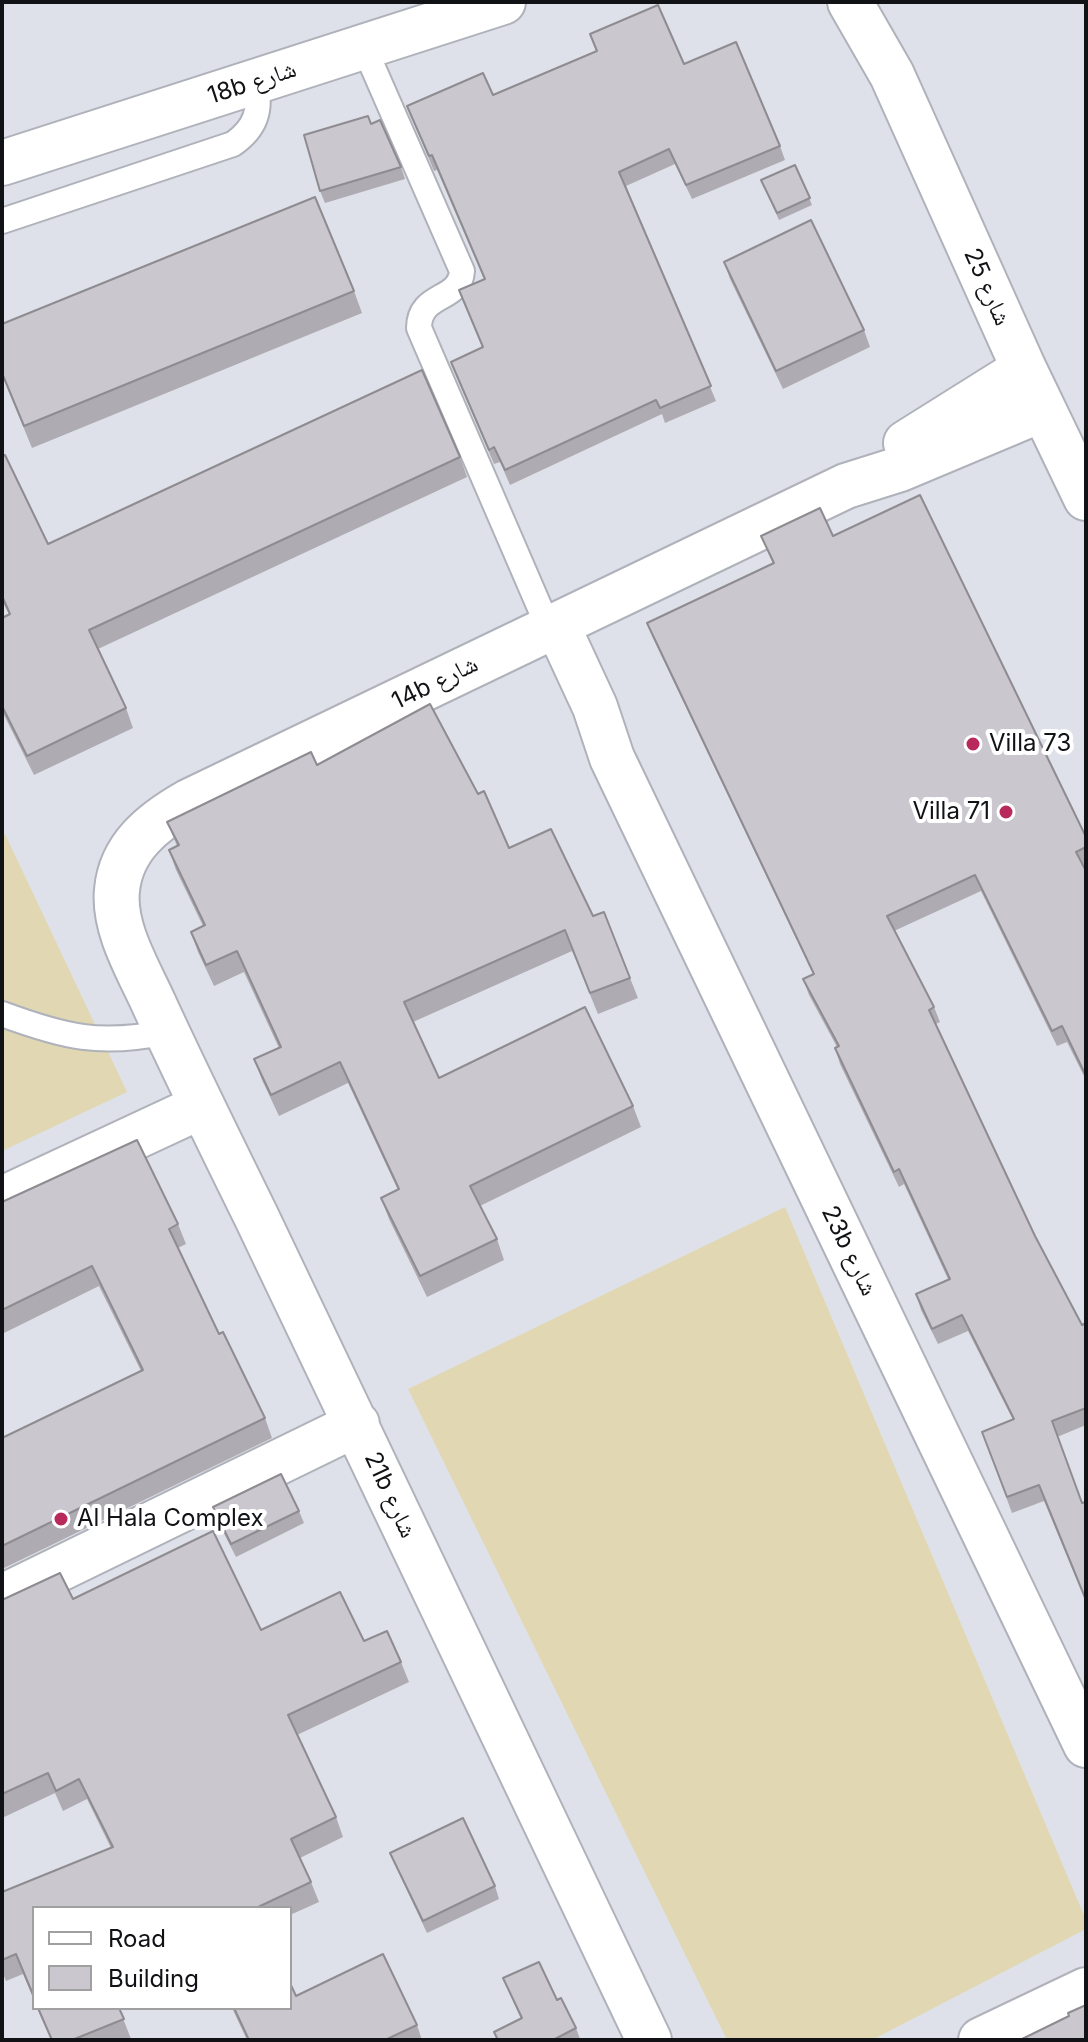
<!DOCTYPE html>
<html>
<head>
<meta charset="utf-8">
<style>
	body { margin:0 }
	#map { position:relative; width:1088px; height:2042px; overflow:hidden; background:#dee1e9; font-family:Inter,sans-serif }
	canvas { display:block }
	.frame { position:absolute; inset:0; border:4px solid #111215; pointer-events:none }
	.legend { position:absolute; left:32px; top:1906px; width:260px; height:104px; box-sizing:border-box; background:#fff; border:2px solid #a0a0a1; margin:0; padding:10px 14px; list-style:none; font-size:24px; color:#111215 }
	.legend li { display:flex; align-items:center; gap:16px; height:40px }
	.legend b { width:40px; border:2px solid #a0a0a1 }
</style>
</head>
<body>
<div id="map">
<canvas width="1088" height="2042"></canvas>
<div class="frame"></div>
<ul class="legend">
<li><b style="height:10px;background:#fff"></b>Road</li>
<li><b style="height:22px;background:#cbc7cf"></b>Building</li>
</ul>
</div>
<script>
const c = document.querySelector('canvas').getContext('2d');
c.lineJoin = 'round';
function paint(path, color) {
  c.fillStyle = color;
  c.fill(path, 'evenodd');
}
function trace(path, color, width, dash) {
  c.strokeStyle = color;
  c.lineWidth = width;
  c.lineCap = dash ? 'butt' : 'round';
  c.setLineDash(dash || []);
  c.stroke(path);
}
function write(font, color, halo, rows, align = 'center') {
  c.font = font + ' Inter,"Noto Naskh Arabic",sans-serif';
  c.lineWidth = 8;
  c.setLineDash([]);
  c.textBaseline = 'middle';
  c.strokeStyle = halo;
  c.fillStyle = color;
  for (const [text, x, y, turn = 0] of rows) {
    c.save();
    c.translate(x, y);
    c.rotate((+turn || 0) * Math.PI / 180);
    c.textAlign = isNaN(turn) ? turn : align;
    if (halo) c.strokeText(text, 0, 0);
    c.fillText(text, 0, 0);
    c.restore();
  }
}
paint(new Path2D(`
	M5,834l122,258 -125,59v-315z
	M785,1207l301,713v9l-214,111h-145l-319,-651z`), '#e1d8b3');
const service = new Path2D(`
	M364,47l98,224c-2,31 -43,21 -43,57l130,301
	M2,221l231,-77c23,-16 29,-35 22,-62
	M2,1014c62,23 98,32 165,18`);
const minor = new Path2D(`
	M850,2l42,73 132,294 62,129
	M2,163l501,-161
	M906,443l118,-74
	M557,625l38,82 17,51 474,987
	M2,1199l200,-93
	M2,1597l355,-173
	M649,2040c-130,-275 -260,-550 -393,-824 -35,-71 -70,-142 -103,-214 -15,-33 -40,-74 -36,-112 4,-43 36,-68 71,-88l658,-316 54,-17 143,-60
	M981,2040l105,-50`);
trace(service, '#afb2ba', 28);
trace(minor, '#afb2ba', 48);
trace(service, '#fff', 24);
trace(minor, '#fff', 44);
paint(new Path2D(`
	M590,34l94,30 96,82 5,14 -93,39 -17,-35 -49,22 90,215 -51,22 -3,-9 -152,71 -10,-23 -6,2 -43,-102 31,-15 -23,-57 25,-11 -47,-109 -3,1 -27,-65 86,-11 103,-44z
	M371,124l30,43 4,12 -80,24 -5,-12z
	M795,165l17,40 -33,15 -18,-40z
	M724,262l140,68 6,17 -87,42 -53,-110z
	M354,291l8,22 -330,135 -30,-73v-51z
	M2,456l46,88 412,-87 7,20 -369,172 28,59 7,20 -99,47 -32,-64v-93l7,-4 -7,-13z
	M761,536h72l253,301v28l-2,1 2,5v209l-19,-38 -10,4 -76,-155 -87,40 40,76 6,15 -4,2 99,212 47,89 4,-2v102l-29,12 25,66 4,-1v100l-42,-101 -32,12 -30,-81 31,-12 -45,-89 -30,13 -17,-34 -5,-16 32,-15 -44,-95 -5,3 -59,-123 -5,-16 2,-1 -28,-52 -6,-16 10,-5 -160,-336 -6,-15 126,-59z
	M317,765l161,29 31,54 84,68 37,62 8,20 -40,16 -26,-63 -159,71 26,56 194,28 8,21 -161,79 17,33 7,21 -77,37 -38,-78 -8,-21 17,-8 -50,-107 -69,33 -17,-36 -8,-21 25,-11 -35,-76 -30,14 -16,-34 -7,-20 12,-6 -27,-56 -7,-20 8,-4 -10,-24z
	M2,1202l176,22 8,20 -8,4 41,86 46,84 7,20 -270,131v-131l139,-67 -42,-85 -97,48z
	M213,1507l86,4 5,12 -68,34 -19,-37z
	M73,1599l188,31 103,11 37,21 8,20 -112,53 39,82 7,20 -43,21 11,24 8,20 -29,13v-7h-256v92l-11,-26 -17,7 -4,-10v-79l109,-44 -24,-49 -24,12 -8,-18 -53,25v-218z
	M390,1853l105,33 4,13 -72,34 -32,-68z
	M503,1978l54,22 19,28 4,11 -3,1h-80l-3,-8 27,-13z
	M296,1996l121,29 5,15h-175l-15,-32h58z
	M37,2008h82l12,31 -3,1h-77z`), '#afabb2');
const building = new Path2D(`
	M658,5l26,59 52,-22 44,104 -94,39 -17,-36 -50,23 92,214 -51,22 -4,-8 -151,70 -11,-23 -5,3 -38,-88 32,-15 -24,-57 26,-11 -53,-124 -3,1 -22,-50 76,-33 10,22 104,-44 -7,-17z
	M368,116l3,8 9,-4 21,47 -81,24 -16,-56z
	M795,165l15,33 -33,15 -16,-33z
	M315,197l39,94 -330,135 -22,-53v-49z
	M811,220l53,110 -88,41 -52,-109z
	M422,370l38,87 -371,173 37,78 -99,48 -25,-50v-88l8,-4 -8,-18v-140l3,-1 43,89z
	M920,495l166,342v10l-10,5 10,19v205l-24,-50 -10,5 -77,-156 -88,41 47,91 -5,3 106,226 47,89 4,-2v85l-34,13 30,82 4,-1v98l-47,-115 -32,12 -25,-65 32,-13 -52,-104 -30,14 -16,-35 34,-15 -51,-110 -5,3 -59,-124 4,-2 -36,-67 11,-5 -167,-351 127,-60 -13,-27 59,-28 13,28z
	M430,704l48,90 6,-3 25,57 42,-19 42,87 11,-4 26,66 -40,15 -25,-63 -161,72 35,76 146,-71 48,99 -163,80 27,53 -77,37 -39,-78 18,-9 -59,-127 -69,33 -17,-36 27,-12 -44,-96 -31,14 -15,-33 14,-7 -36,-75 10,-5 -12,-23 144,-70 6,13z
	M137,1140l41,84 -9,5 50,105 4,-2 42,86 -263,128v-108l141,-68 -51,-104 -90,44v-108z
	M281,1474l18,37 -68,33 -18,-37z
	M213,1531l48,99 79,-38 24,49 23,-10 14,31 -113,53 48,102 -45,22 20,43 -55,26h-222v89l-18,-43 -14,6v-68l111,-45 -34,-68 -23,12 -8,-18 -46,21v-194l58,-27 13,26z
	M463,1818l32,68 -72,35 -33,-68z
	M383,1954l34,71 -32,15h-136l-15,-32h56v-25l6,13z
	M539,1962l18,38 4,-2 15,30 -23,12h-55l-4,-8 28,-14 -19,-40z
	M1086,2005v35h-66l49,-24 -1,-3z
	M38,2008h81l5,11 -52,21h-20z`);
paint(building, '#cbc7cf');
trace(building, '#8e8b91', 2);
for (const [x, y, r, color] of [
	[973,744,8,"#b82a5b"],
	[1006,812,8,"#b82a5b"],
	[61,1519,8,"#b82a5b"]
]) {
  const dot = new Path2D();
  dot.arc(x, y, r, 0, 2 * Math.PI);
  c.fillStyle = color;
  c.fill(dot);
  trace(dot, '#fff', 3);
}
write('24px', '#111215', '#fff', [
	["18b شارع",252,83,-18],
	["شارع 25",987,287,66],
	["14b شارع",435,683,-26],
	["23b شارع",849,1251,64],
	["21b شارع",390,1495,65]
]);
write('24px', '#111215', '#fff', [
	["Villa 73",989,744],
	["Villa 71",990,812,"right"],
	["Al Hala Complex",77,1519]
], 'left');
</script>
</body>
</html>
